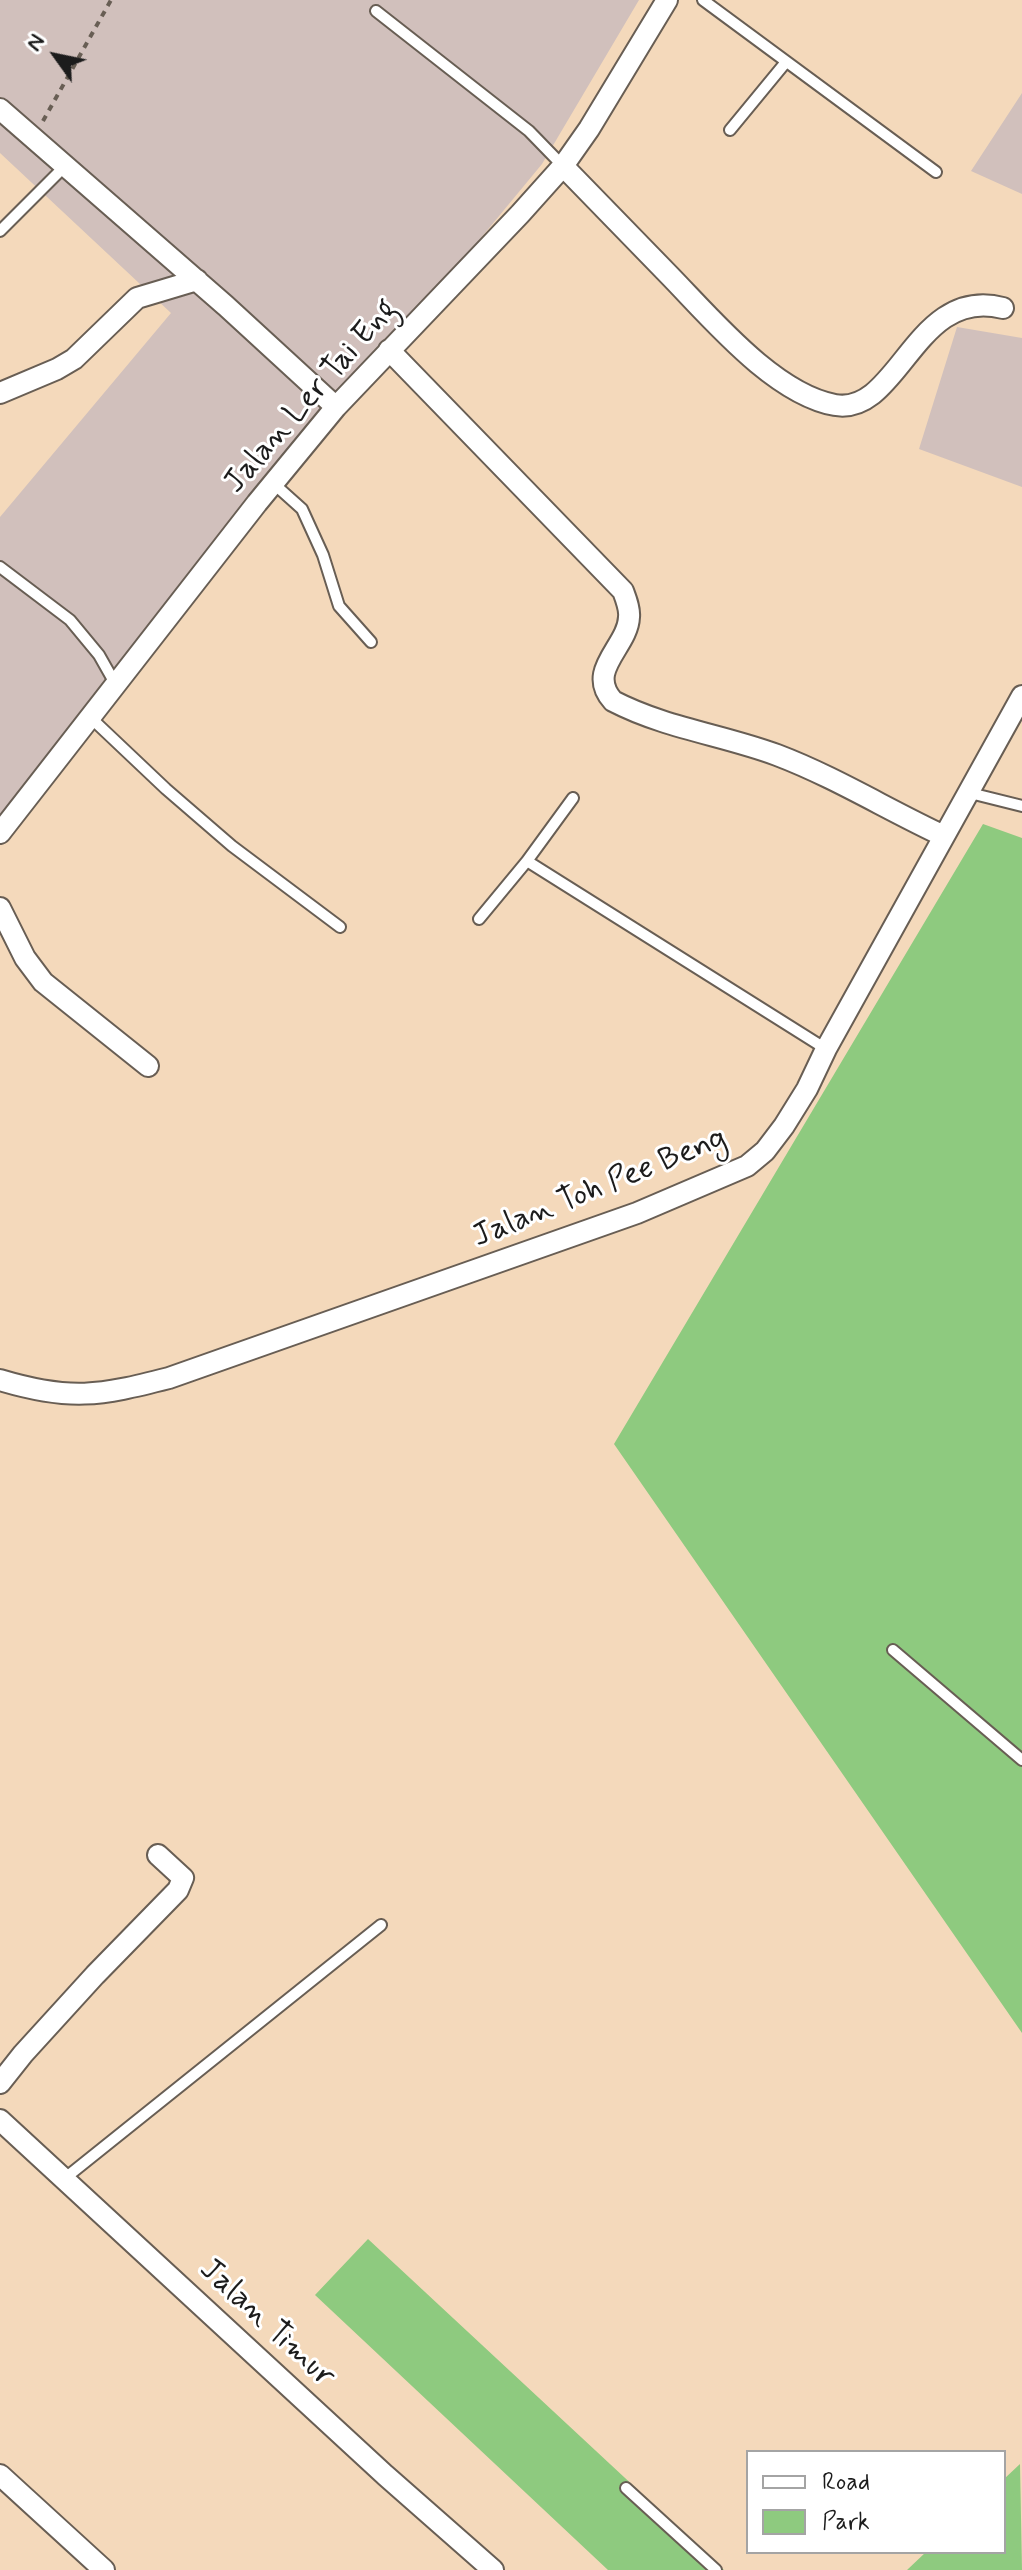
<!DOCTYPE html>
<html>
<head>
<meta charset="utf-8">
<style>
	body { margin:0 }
	#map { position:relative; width:1022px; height:2570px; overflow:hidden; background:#f4d9bb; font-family:Mynerve,sans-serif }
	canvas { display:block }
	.legend { position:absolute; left:746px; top:2450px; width:260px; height:104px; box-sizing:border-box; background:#fff; border:2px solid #a4a4a4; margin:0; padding:10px 14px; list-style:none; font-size:24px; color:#1c1c1c }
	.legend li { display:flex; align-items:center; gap:16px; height:40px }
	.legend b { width:40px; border:2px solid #a4a4a4 }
	.north { position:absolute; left:16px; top:16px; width:80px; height:80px; -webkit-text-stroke:6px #fff; paint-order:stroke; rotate:303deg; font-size:22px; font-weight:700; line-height:32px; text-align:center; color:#1c1c1c }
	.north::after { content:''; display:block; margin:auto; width:28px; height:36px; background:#1c1c1c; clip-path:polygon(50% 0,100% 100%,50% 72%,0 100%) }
</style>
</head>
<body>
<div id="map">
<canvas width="1022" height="2570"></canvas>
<ul class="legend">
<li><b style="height:10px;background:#fff"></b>Road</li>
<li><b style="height:22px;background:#8eca7f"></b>Park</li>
</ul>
<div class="north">N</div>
</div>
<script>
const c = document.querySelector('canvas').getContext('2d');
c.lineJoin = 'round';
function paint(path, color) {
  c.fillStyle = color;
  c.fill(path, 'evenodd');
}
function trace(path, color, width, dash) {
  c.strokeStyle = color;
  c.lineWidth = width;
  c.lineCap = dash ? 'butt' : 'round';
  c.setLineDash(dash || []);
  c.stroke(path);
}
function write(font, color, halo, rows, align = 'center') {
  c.font = font + ' Mynerve,sans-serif';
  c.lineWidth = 6;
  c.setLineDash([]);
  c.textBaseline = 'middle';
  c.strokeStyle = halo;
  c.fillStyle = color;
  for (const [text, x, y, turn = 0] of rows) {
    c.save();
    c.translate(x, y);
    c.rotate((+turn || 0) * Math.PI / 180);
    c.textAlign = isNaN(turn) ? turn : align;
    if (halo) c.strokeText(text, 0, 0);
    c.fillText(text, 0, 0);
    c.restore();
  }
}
paint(new Path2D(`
	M0,0h639l-97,164 -542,656v-303l171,-204 -171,-160z
	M1022,93v101l-51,-23z
	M957,327l65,11v149l-103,-38z`), '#d1c0bc');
paint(new Path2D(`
	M983,824l39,14v1195l-408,-589z
	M368,2239l356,331h-116l-293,-275z
	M1020,2464l2,106h-115l19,-18h78v-73z`), '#8eca7f');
const lane = new Path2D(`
	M703,0l233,172
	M376,11l153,120 34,35
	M730,130l56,-68
	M0,231l66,-66
	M273,483l29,26 21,46 16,51 32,36
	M0,567l70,53 29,35 17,30
	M91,718l75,71 66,57 108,81
	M970,793l52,13
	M573,798l-46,63 299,188
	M479,919l48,-58
	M893,1650l129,110
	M64,2179l317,-254
	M626,2488l90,82`);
const street = new Path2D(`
	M0,109l226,197 110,101
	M563,166c35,36 71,73 106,109 42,43 105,119 166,130 64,11 80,-120 168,-97
	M389,350l234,241c3,8 7,18 6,26 -1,30 -44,53 -16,84 52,27 110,34 164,54 58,22 111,55 167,81
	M0,393l57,-24 17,-10 63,-61 60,-18
	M0,833l257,-330 79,-96 184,-193 43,-48 26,-37 78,-129
	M0,908l25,50 18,24 105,84
	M0,1380c70,21 99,16 169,-2l468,-165 110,-47 18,-15 19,-25 23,-37 19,-40 196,-353
	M0,2083l23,-29 72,-79 83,-85 5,-12 -25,-23
	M0,2120l385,355 108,95
	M0,2475l104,95`);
trace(lane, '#685e54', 14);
trace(street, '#685e54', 24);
trace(new Path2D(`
	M43,121l68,-121`), '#685e54', 4, [6, 6]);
trace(lane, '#fff', 10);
trace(street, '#fff', 20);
write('32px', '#1c1c1c', '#fff', [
	["Jalan Ler Tai Eng",312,397,-49],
	["Jalan Toh Pee Beng",600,1189,-22],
	["Jalan Timur",266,2324,43]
]);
</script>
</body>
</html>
